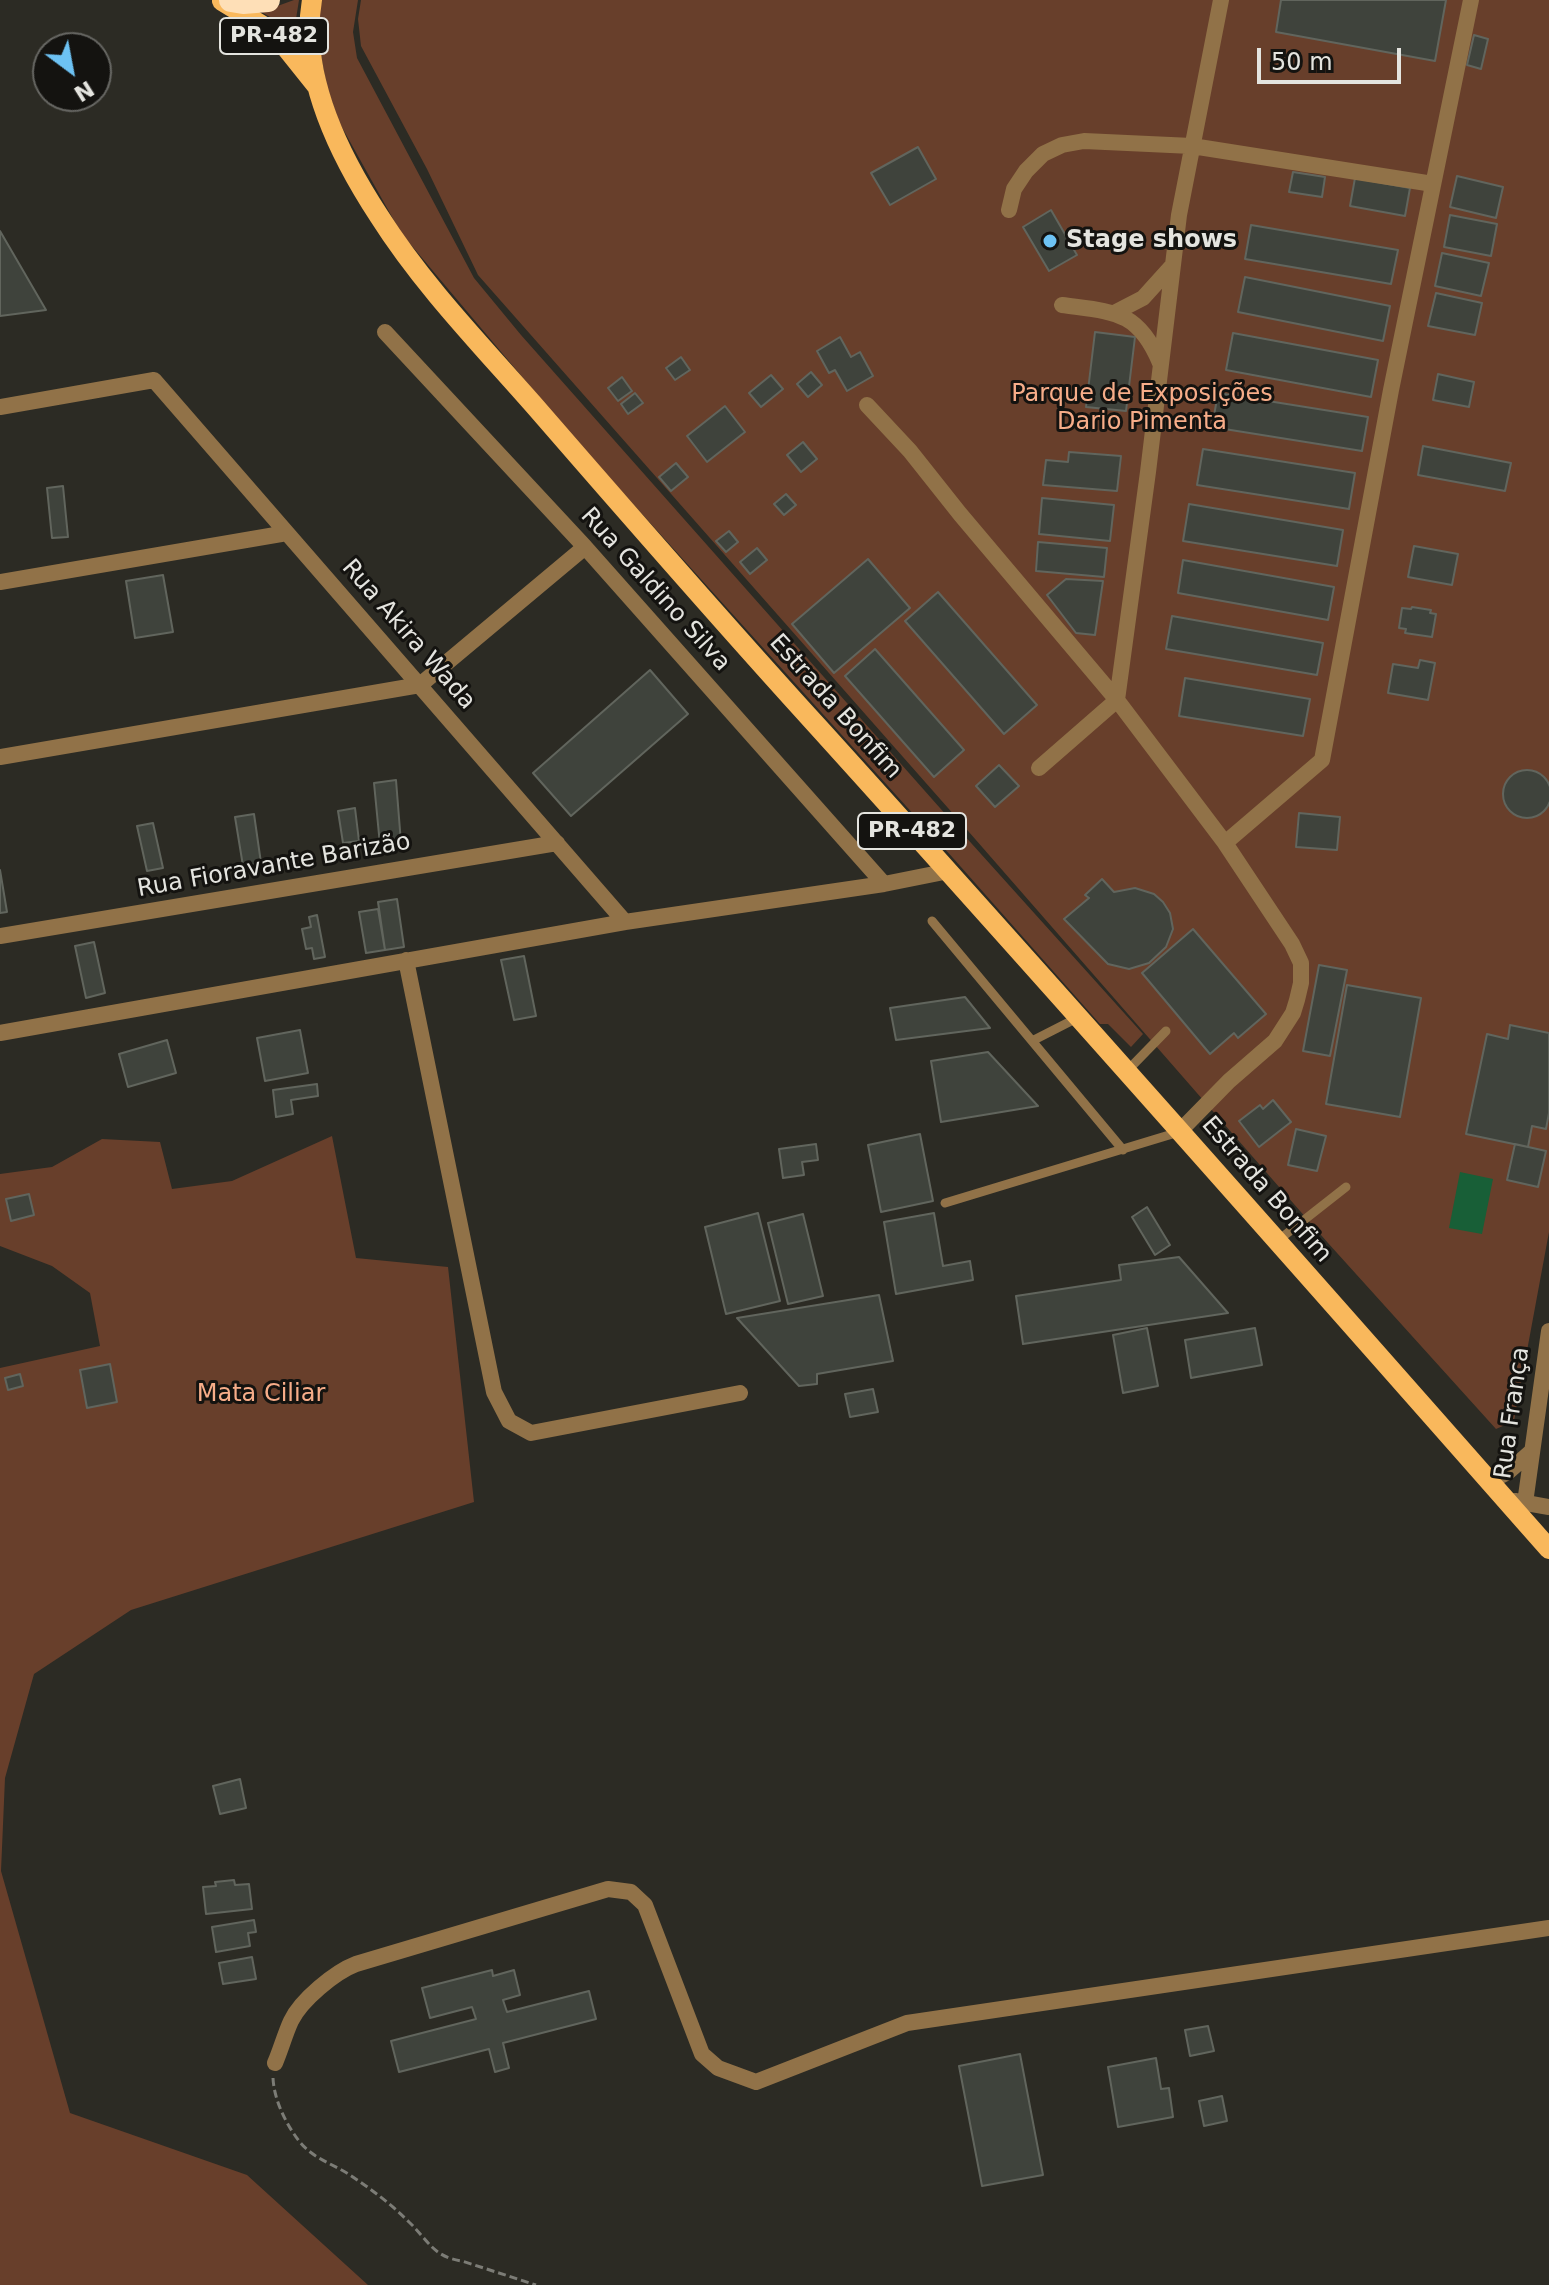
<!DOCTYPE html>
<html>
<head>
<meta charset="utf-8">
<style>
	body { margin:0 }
	#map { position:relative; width:1549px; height:2285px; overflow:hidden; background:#2c2b24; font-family:"DejaVu Sans",sans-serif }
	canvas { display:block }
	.north { position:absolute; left:32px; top:32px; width:80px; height:80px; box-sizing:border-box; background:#141310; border:2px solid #676763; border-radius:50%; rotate:148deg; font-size:22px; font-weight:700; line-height:32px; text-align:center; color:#e4e4df }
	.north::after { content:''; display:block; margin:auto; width:28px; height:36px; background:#6dc2f3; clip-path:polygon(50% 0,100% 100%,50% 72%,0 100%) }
	.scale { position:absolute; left:1257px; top:48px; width:144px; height:36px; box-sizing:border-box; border:4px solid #e4e4df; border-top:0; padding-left:10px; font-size:24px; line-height:28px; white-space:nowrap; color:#e4e4df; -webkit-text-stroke:6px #141310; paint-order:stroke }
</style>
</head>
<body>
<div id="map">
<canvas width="1549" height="2285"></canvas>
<div class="north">N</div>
<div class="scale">50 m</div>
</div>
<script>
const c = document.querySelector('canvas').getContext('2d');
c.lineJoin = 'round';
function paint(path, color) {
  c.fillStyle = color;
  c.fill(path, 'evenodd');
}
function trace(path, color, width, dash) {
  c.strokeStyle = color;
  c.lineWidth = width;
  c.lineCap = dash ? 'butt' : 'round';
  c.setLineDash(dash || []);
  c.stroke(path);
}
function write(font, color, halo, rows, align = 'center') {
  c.font = font + ' "DejaVu Sans",sans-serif';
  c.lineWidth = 6;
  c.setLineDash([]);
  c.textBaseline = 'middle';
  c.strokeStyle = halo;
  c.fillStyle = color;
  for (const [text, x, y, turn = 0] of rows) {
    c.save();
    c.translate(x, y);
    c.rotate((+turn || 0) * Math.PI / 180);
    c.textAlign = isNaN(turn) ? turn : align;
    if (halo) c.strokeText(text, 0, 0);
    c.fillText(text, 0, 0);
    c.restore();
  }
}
paint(new Path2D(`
	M294,0h5l-3,19 2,25 -28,-27 -12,-7 14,-2z
	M322,0h36l-5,32 4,26 117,220 47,57 442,499 180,200 -12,13 -23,-23h-8l-147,-166 -376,-416 -176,-209 -62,-111 -12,-35 -11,-58z
	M361,0h1188v1232l-35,189 -18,8 -168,-186 -380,-435 -470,-533 -51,-106 -66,-123 -3,-27z
	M332,1136l24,122 92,9 26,235 -343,108 -97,64 -29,104 -4,93 69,242 177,62 121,110h-368v-917l100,-22 -10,-53 -38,-27 -52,-20v-72l52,-7 50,-28 58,3 12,47 60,-8z`), '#683f2b');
paint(new Path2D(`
	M1460,1172l33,7 -11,55 -33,-6z`), '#185f37');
const building = new Path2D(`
	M1281,0h165l-11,61 -159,-29z
	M1474,35l14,4 -7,30 -14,-4z
	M918,147l18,32 -46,26 -19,-32z
	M1293,172l32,5 -3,20 -33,-5z
	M1457,176l46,11 -7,31 -46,-11z
	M1355,178l55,10 -5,28 -55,-10z
	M1051,210l26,45 -28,16 -26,-44z
	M1450,215l47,9 -6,32 -47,-9z
	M1251,225l147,25 -7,34 -146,-25z
	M0,231l46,79 -46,6z
	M1442,253l47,10 -8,33 -46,-10z
	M1245,277l145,29 -7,35 -145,-29z
	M1436,293l46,10 -7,32 -47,-9z
	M1095,332l40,5 -9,74 -40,-4z
	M1233,333l145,27 -7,37 -145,-27z
	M840,337l11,20 9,-5 13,24 -26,15 -12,-21 -6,3 -12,-22z
	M681,357l9,13 -15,10 -9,-12z
	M811,372l11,13 -14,12 -11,-13z
	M1438,374l36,8 -5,25 -36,-7z
	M771,375l12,14 -22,18 -12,-14z
	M622,377l10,14 -14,10 -10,-13z
	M635,393l8,10 -15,11 -7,-10z
	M1218,393l150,24 -6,34 -150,-24z
	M725,406l20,26 -38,30 -20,-26z
	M803,442l14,17 -16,13 -14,-17z
	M1423,446l88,17 -6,28 -87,-16z
	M1203,449l152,24 -6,36 -152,-24z
	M1069,452l52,4 -4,35 -74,-6 3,-25 22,2z
	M676,463l12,14 -17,14 -12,-14z
	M63,486l5,51 -16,1 -5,-50z
	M786,494l10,11 -12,10 -10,-11z
	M1042,498l72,7 -4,36 -71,-7z
	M1189,504l154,26 -6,36 -154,-25z
	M729,531l9,11 -12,10 -10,-11z
	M1038,542l69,6 -3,29 -68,-6z
	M1414,546l44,8 -6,31 -44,-8z
	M757,548l10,12 -17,14 -10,-12z
	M868,559l42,49 -76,65 -42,-49z
	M1183,560l151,27 -6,33 -150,-27z
	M163,575l10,57 -38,6 -9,-57z
	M1066,579l37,2 -8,54 -19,-2 -29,-38z
	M938,592l99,113 -33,29 -99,-113z
	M1412,607l19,3 -1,3 6,1 -4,23 -27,-4 1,-4 -7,-1 3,-20 9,1z
	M1172,616l151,27 -6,32 -151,-26z
	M875,649l89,101 -30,27 -89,-101z
	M1420,660l15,3 -7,37 -40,-7 5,-29 25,4z
	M650,670l38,44 -117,102 -38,-43z
	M1185,678l125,21 -7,37 -124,-20z
	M999,765l20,21 -24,21 -19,-21z
	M1503 794a24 24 0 1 1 48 0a24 24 0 1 1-48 0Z
	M396,780l5,63 -21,2 -6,-62z
	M355,808l4,33 -16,2 -5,-32z
	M1299,813l41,4 -3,33 -41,-3z
	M254,814l7,49 -18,3 -8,-49z
	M153,823l10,45 -16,3 -10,-45z
	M0,870l7,42 -7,1z
	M1102,879l12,13 21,-4 19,6 9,8 7,11 3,16 -7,18 -17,16 -20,6 -21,-5 -44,-45 25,-21 -4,-3z
	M397,899l7,48 -19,3 -7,-48z
	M378,909l7,41 -19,3 -7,-41z
	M317,915l8,42 -11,2 -2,-11 -6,1 -4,-20 9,-2 -2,-10z
	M1193,929l73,85 -28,24 -4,-5 -24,21 -68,-81z
	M94,942l11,51 -19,5 -11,-52z
	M524,956l12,60 -22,4 -13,-60z
	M1319,965l28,5 -17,86 -27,-5z
	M1347,985l74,13 -21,119 -74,-13z
	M965,997l25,31 -94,12 -6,-32z
	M1510,1025l39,8v80l-3,16 -14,-3 -4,21 -62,-13 21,-100 21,5z
	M300,1030l8,43 -43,8 -8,-43z
	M167,1040l9,33 -48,14 -9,-33z
	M988,1052l50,54 -97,16 -10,-61z
	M317,1084l1,12 -27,4 2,14 -17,3 -3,-27z
	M1273,1100l18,22 -32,25 -20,-26 21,-16 3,4z
	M1296,1129l30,7 -9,35 -29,-6z
	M920,1134l13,67 -52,11 -13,-67z
	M816,1144l2,16 -16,2 2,13 -21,3 -4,-29z
	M1515,1144l31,7 -8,36 -31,-7z
	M29,1194l5,21 -23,6 -5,-22z
	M1147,1207l23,38 -15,10 -23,-38z
	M758,1213l22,88 -54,13 -21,-87z
	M934,1213l9,53 27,-5 3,19 -77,14 -12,-72z
	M803,1214l20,82 -35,8 -20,-81z
	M1179,1257l49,56 -205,31 -7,-48 105,-16 -2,-15z
	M879,1295l14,66 -76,13v10l-18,2 -62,-68z
	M1147,1328l11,58 -35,7 -10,-58z
	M1255,1328l7,37 -71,13 -6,-38z
	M110,1364l7,38 -30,6 -7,-38z
	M20,1374l3,12 -15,4 -3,-12z
	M873,1389l5,23 -28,5 -5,-23z
	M240,1779l6,29 -26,6 -7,-28z
	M234,1880l1,5 14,-1 3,25 -46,5 -3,-27 13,-1 -1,-4z
	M254,1920l2,12 -8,1 2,13 -34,6 -4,-25z
	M252,1957l4,22 -33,5 -4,-21z
	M492,1970l1,6 21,-6 6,25 -17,5 4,12 82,-21 7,28 -93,24 6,25 -14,4 -6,-23 -90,23 -8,-31 85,-22 -4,-12 -42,11 -8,-30z
	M1208,2026l6,25 -24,5 -5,-26z
	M1020,2054l23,121 -61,11 -23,-120z
	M1156,2058l5,31 8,-1 4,29 -55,10 -10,-60z
	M1222,2096l5,25 -23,5 -5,-25z`);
paint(building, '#3f433c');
trace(building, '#61655d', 2);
trace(new Path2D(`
	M273,2078c1,22 13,46 26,63 13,17 34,23 51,34 21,14 41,29 59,47 19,18 24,35 53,39l74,24`), '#7c7c76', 3, [8, 4]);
trace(new Path2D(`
	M932,921l191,229
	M1032,1041l47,-24
	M1127,1071l39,-40
	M945,1203l234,-71
	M1276,1242l70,-55`), '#917248', 9);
trace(new Path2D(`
	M1009,210l5,-21 12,-18 17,-17 19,-9 22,-4 108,5 241,38
	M1062,305c51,7 76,5 98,58
	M1114,313l29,-15 28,-31
	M385,332l200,215 299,337
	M867,405l43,46 50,63 157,186 -78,68
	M0,407l154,-27 471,542
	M0,582l287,-49
	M0,757l420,-72 165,-138
	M1225,843l97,-83 69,-370 80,-390
	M0,936l557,-93
	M406,960l88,432 15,29 22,12 209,-40
	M0,1033l625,-111 259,-38 65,-13
	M1180,1131l49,-50 46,-40 18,-28 4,-13 4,-17v-20l-9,-19 -67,-101 -108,-143 31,-228 31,-257 42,-215
	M1490,1481l18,-9 24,-21
	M1515,1501l34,6
	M1525,1503l24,-172
	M275,2063c6,-14 10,-29 16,-42 10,-21 44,-49 65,-57l252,-75 23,3 14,13 57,149 16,14 38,14 151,-59 642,-95`), '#917248', 16);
trace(new Path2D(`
	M312,0c-13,75 27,155 67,216 45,71 105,132 160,195 92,106 185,213 280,317 246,272 488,546 730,821
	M222,1l46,28 16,16 32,40`), '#f9b85c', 20);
trace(new Path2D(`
	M231,0l12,2 25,-2`), '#fedfb7', 24);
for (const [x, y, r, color] of [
	[1050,241,8,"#6dc2f3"]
]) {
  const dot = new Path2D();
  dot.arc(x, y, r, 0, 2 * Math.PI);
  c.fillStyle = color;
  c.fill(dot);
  trace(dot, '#141310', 3);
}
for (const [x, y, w] of [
	[274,36,108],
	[912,831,108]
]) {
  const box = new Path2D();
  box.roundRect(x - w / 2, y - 18, w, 36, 6);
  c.fillStyle = '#141310';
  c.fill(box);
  trace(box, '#e4e4df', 2);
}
write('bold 22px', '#e4e4df', null, [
	["PR-482",274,36],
	["PR-482",912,831]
]);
write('bold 24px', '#e4e4df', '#141310', [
	["Stage shows",1066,241]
], 'left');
write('24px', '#f7ad89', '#141310', [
	["Parque de Exposições",1142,395],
	["Dario Pimenta",1142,423],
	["Mata Ciliar",261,1395]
]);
write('24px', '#e4e4df', '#141310', [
	["Rua Galdino Silva",655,590,48],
	["Rua Akira Wada",408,635,49],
	["Estrada Bonfim",835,707,48],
	["Rua Fioravante Barizão",274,866,-10],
	["Estrada Bonfim",1266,1190,49],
	["Rua França",1513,1413,-82]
]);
</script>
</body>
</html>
